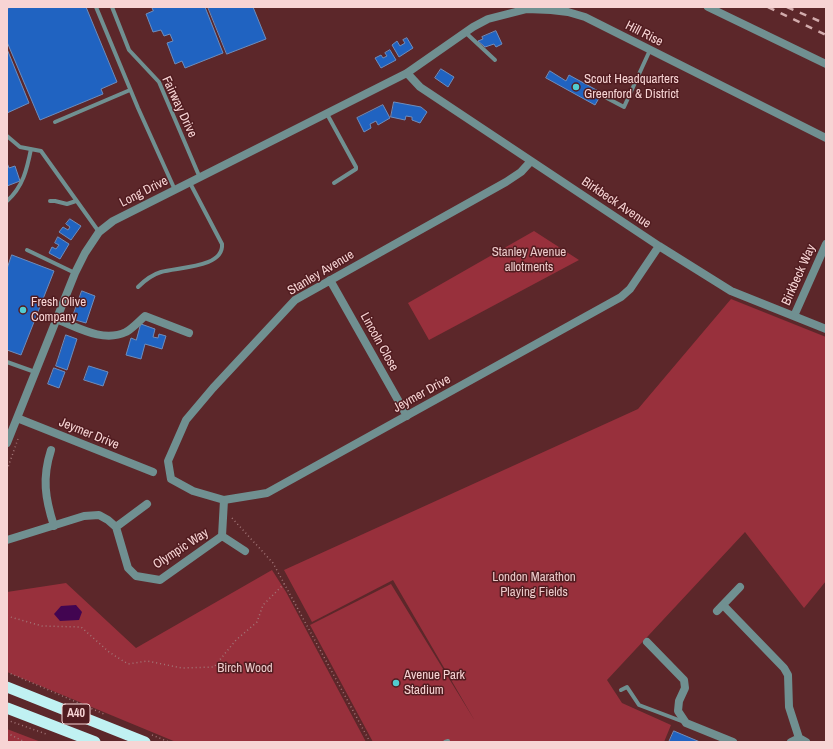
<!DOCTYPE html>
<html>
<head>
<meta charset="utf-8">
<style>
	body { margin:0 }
	#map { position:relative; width:833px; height:749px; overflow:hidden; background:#5c272a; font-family:"Archivo Narrow",sans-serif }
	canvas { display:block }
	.frame { position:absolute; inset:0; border:8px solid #f7d4d4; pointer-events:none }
</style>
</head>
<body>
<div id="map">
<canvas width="833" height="749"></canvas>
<div class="frame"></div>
</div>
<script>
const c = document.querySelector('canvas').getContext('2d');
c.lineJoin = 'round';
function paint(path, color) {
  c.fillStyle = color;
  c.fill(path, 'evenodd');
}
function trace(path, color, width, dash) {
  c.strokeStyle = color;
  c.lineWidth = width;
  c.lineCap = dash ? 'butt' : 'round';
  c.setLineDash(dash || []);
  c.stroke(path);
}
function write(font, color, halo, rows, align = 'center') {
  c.font = font + ' "Archivo Narrow",sans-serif';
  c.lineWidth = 3;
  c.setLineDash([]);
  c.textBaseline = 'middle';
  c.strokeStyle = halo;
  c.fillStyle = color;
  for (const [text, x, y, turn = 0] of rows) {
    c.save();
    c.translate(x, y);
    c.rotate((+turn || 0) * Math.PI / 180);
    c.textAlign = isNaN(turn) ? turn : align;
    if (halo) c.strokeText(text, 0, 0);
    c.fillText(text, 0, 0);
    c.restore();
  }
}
paint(new Path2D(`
	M534,231l45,29 -150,80 -21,-37z
	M731,299l95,38v244l-22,27 -59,-76 -138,148 15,23 49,22 -7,17h-291l-63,-117 81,-41 84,137 -82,-141 -81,42 -28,-52 354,-161z
	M272,570l14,22 80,150h-190l-169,-70v-80l59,-9 70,65z
	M7,729l34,13h-34z`), '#98303c');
paint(new Path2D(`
	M76,605l6,7 -3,8 -19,1 -6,-7 7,-8z`), '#420551');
const building = new Path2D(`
	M11,7h75l31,75 -16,7 2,5 -63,26 -33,-78v-33z
	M152,7h53l18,46 -38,15 -3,-7 -7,3 -8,-21 6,-2 -3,-7 -6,2 -3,-6 -8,2 -7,-18 7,-3z
	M208,7h45l13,32 -39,15z
	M496,31l6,13 -6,3 -2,-3 -9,3 -7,-6 5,-2 -1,-2z
	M407,38l6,10 -14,9 -7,-12 5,-4 3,5 5,-3 -2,-3z
	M7,49l22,54 -22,10z
	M390,50l6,10 -15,8 -6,-10 6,-3 2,3 4,-2 -2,-3z
	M441,69l13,8 -6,10 -13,-9z
	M550,71l16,10 3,-6 33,18 -7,12 -49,-27z
	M394,102l27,5 6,5 -7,11 -8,-3v-3l-6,-1 -1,4 -14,-3z
	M383,105l7,13 -12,7 -2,-4 -6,3 1,4 -7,4 -7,-14z
	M7,163l2,5 6,-2 5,15 -13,5z
	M70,219l11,7 -10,14 -12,-8 4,-5 5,3 2,-3 -4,-3z
	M58,237l11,7 -9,15 -11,-6 3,-6 4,2 3,-4 -4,-2z
	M12,255l42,16 -33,84 -14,-5v-81z
	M82,291l13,5 -9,27 -14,-4z
	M141,324l14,5 -2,8 5,1 1,-4 7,2 -4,13 -17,-5 -4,15 -15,-4 5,-17 5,2z
	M66,335l11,4 -10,31 -11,-4z
	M89,366l19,6 -5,14 -19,-6z
	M54,368l11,4 -6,16 -11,-4z
	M674,731l26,11h-31z`);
paint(building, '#2063c1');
trace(building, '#6e8dbc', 1);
trace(new Path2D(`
	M7,470l12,-34
	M232,518l41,45 97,179
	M7,616l35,10 39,1 28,25 19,12 19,-3 35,7 32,-1 22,-27 21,-18 6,-17 22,-22
	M7,672l97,42
	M7,720l39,14
	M7,733l18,9
	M152,735l17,7`), '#a37678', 1.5, [1, 3]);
trace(new Path2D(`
	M96,7l42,101 37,82
	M112,7l17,43 30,32 41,96
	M466,33l29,27
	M605,97l19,10 26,-57
	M327,114l29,53v2l-22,14
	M55,122l75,-32
	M7,136l13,11 21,4 58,81
	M7,201c16,-14 20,-32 24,-52
	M50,201h5l12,3 9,-3
	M27,250l48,23
	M138,287c7,-7 13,-12 23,-15 17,-5 63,-4 61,-28l-32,-61
	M7,362l28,10
	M621,690l6,-3 12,18 45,17
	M445,742l3,-1`), '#709091', 4);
trace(new Path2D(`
	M708,7l118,57
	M407,73l13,14 239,159 72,45 95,38
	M531,161l-10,11 -15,10 -211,118 -82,88 -27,32 -18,41 3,18 22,12 31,9 43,-7 354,-196 9,-8 29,-43
	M330,280l77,136
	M794,316l32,-72
	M56,319c21,8 47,24 70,13 7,-4 13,-11 19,-16l44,17
	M17,418l136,54
	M7,443l68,-170 10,-20 14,-21 14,-11 294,-148 66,-46 15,-8 39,-10 24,1 17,2 17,5 241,121
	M51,450c-9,28 -6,48 3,76
	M116,527l31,-23
	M222,536l23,15
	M7,540l77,-24 15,-1 9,5 8,7 12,41 8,8 24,4 62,-44 2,-36
	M723,605l61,63 4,7 1,32 10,31
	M717,611l23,-24
	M647,642l37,38 1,8 -6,13 -1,10 8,12 47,19
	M791,742l8,-4 7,4`), '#709091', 8);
trace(new Path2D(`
	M7,687l138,55
	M7,708l88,34`), '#c0f1f2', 11);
trace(new Path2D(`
	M768,7l58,28
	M787,7l39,17`), '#d2abac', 2.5, [7, 7]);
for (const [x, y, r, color] of [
	[576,87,4,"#52ccd0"],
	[23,310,4,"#52ccd0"],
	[396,683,4,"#52ccd0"]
]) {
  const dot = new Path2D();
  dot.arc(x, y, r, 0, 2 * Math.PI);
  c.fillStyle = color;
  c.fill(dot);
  trace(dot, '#511c20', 1.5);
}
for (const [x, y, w] of [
	[76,714,28]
]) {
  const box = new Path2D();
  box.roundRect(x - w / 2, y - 10, w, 20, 3);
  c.fillStyle = '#511c20';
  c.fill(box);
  trace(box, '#f7d4d4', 1);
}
write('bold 12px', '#f7d4d4', null, [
	["A40",76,714]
]);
write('13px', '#f7d4d4', '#511c20', [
	["Hill Rise",644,34,27],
	["Fairway Drive",179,107,65],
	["Long Drive",144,192,-27],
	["Birkbeck Avenue",616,203,34],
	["Stanley Avenue",321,273,-31],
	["Birkbeck Way",799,275,-66],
	["Lincoln Close",379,342,61],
	["Jeymer Drive",422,394,-29],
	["Jeymer Drive",89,434,22],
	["Olympic Way",181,549,-33]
]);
write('13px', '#f7d4d4', '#511c20', [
	["Scout Headquarters",584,80],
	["Greenford & District",584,95],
	["Fresh Olive",31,303],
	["Company",31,318],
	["Avenue Park",404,676],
	["Stadium",404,691]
], 'left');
write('13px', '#eccaca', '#511c20', [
	["Stanley Avenue",529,253],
	["allotments",529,268],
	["London Marathon",534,578],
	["Playing Fields",534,593],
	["Birch Wood",245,669]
]);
</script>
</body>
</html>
